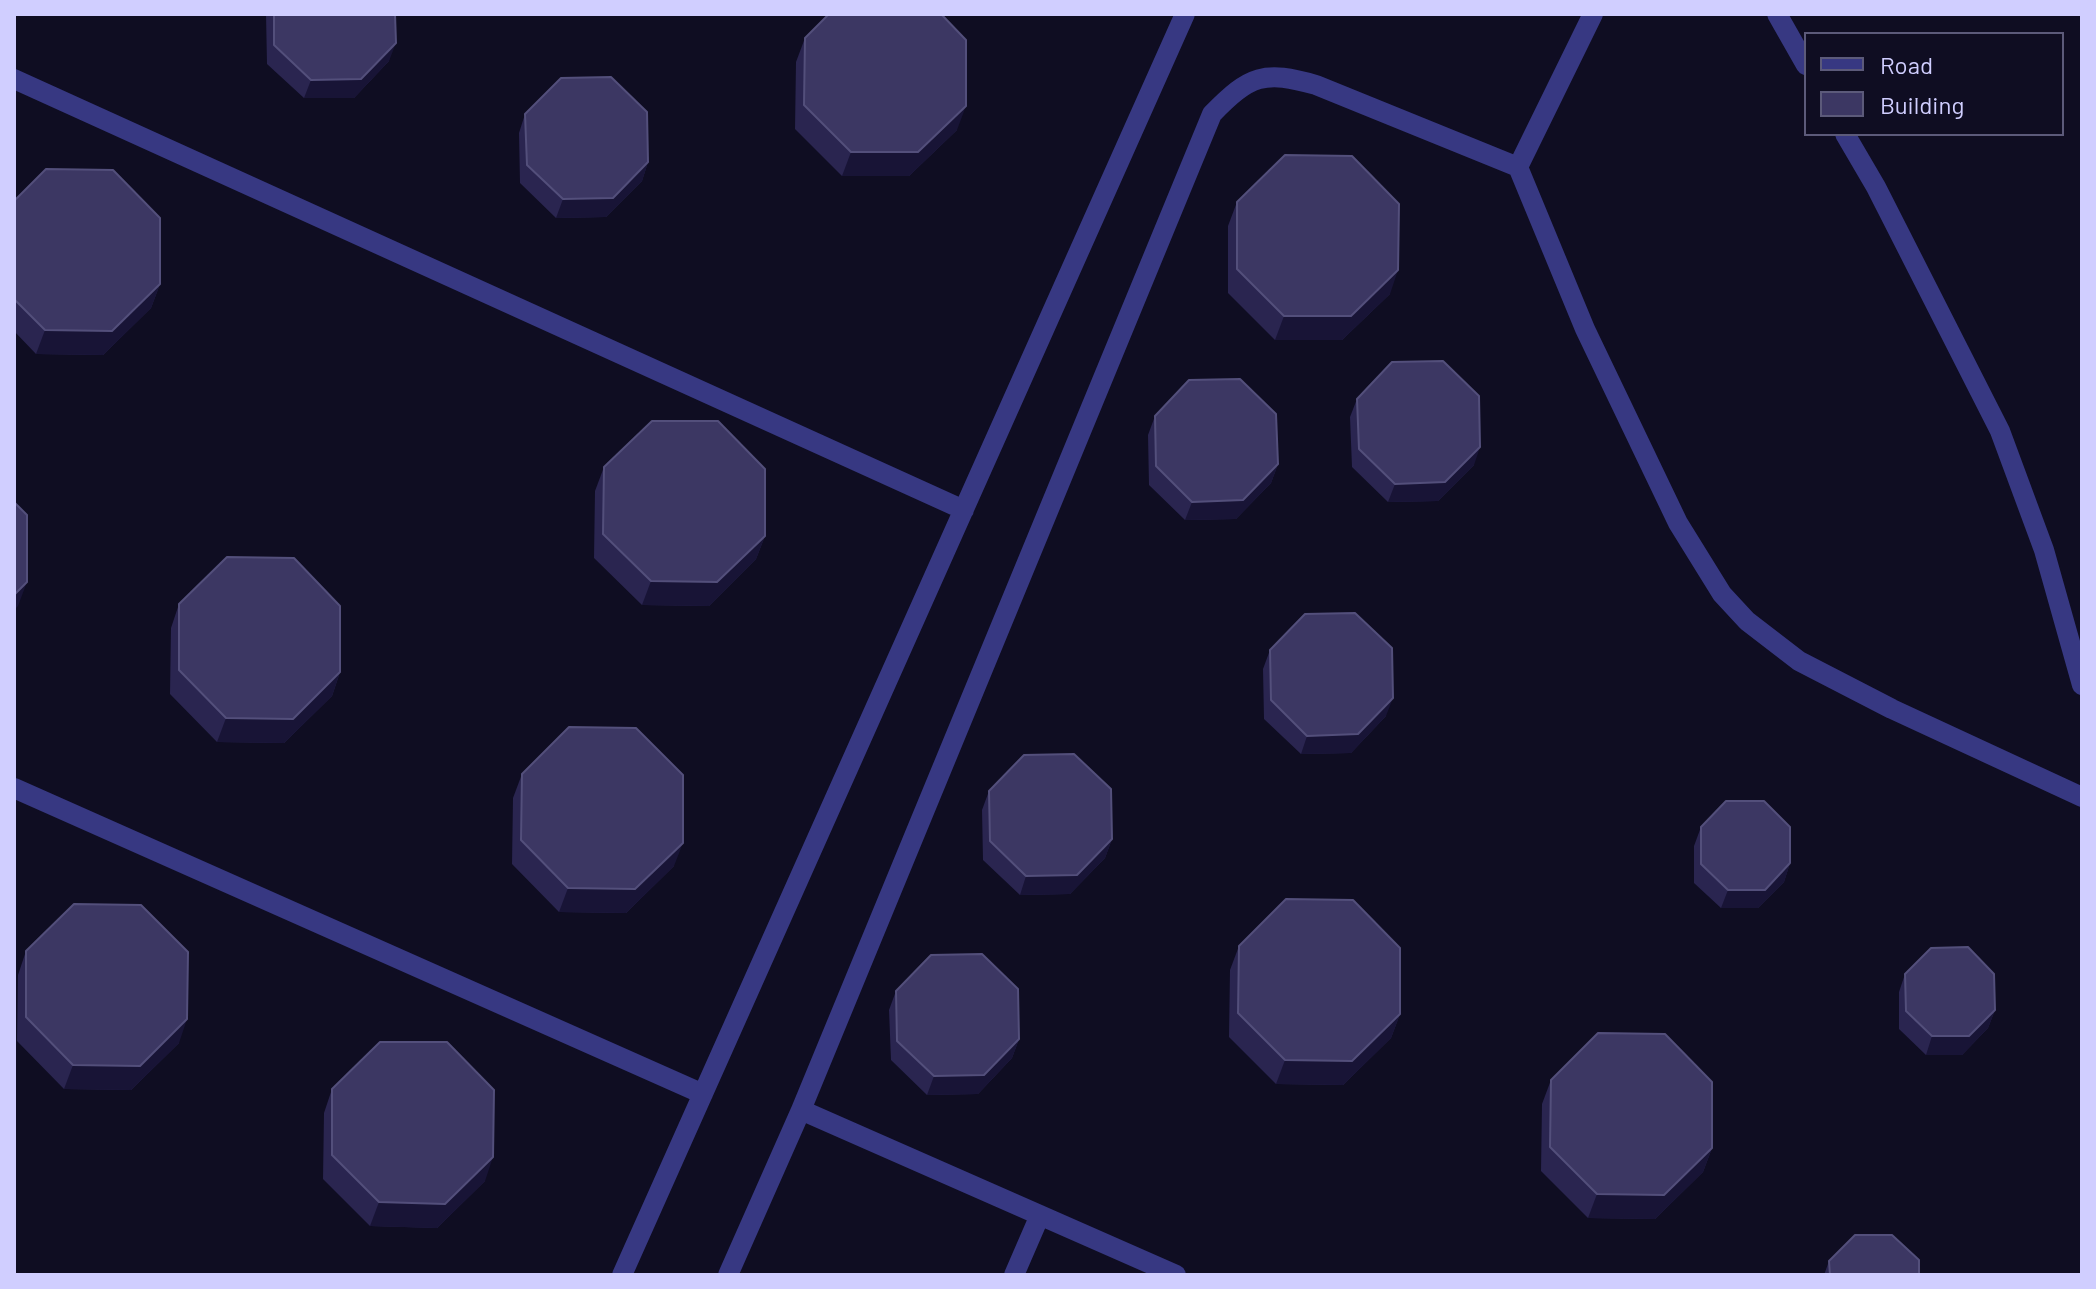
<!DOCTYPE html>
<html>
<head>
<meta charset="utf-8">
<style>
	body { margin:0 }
	#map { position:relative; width:2096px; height:1289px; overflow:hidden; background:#0f0d22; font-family:Barlow,sans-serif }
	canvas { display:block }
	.frame { position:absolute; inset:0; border:16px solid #d0ceff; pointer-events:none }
	.legend { position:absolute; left:1804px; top:32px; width:260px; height:104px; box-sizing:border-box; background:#0f0d22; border:2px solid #5c5a7a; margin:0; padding:10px 14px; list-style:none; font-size:24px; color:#d0ceff }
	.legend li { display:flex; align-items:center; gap:16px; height:40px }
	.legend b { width:40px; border:2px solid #5c5a7a }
</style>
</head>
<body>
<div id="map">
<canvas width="2096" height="1289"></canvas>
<div class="frame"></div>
<ul class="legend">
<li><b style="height:10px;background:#373882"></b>Road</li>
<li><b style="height:22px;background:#3c3763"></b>Building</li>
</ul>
</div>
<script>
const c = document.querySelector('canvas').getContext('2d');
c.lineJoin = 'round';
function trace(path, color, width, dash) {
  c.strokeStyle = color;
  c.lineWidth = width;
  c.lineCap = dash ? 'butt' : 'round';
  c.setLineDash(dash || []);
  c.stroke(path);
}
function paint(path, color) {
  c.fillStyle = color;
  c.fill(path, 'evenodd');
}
trace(new Path2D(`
	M1777,14l29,51
	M14,79l950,431
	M1845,134l31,53 124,244 44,119 38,135
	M1518,167l75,-153
	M14,788l689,306
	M801,1110l375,165
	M622,1275l563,-1261
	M728,1275l73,-165 411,-996c38,-39 52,-44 104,-29l202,82 67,162 93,194 44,71 25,27 52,40 93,48 190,88
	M1014,1275l26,-60`), '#373882', 20);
paint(new Path2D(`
	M266,14h129l-6,47 -35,37h-50l-37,-34z
	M805,38l152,92 -48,46h-67l-47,-47 1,-67z
	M525,114l123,48 -6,19 -36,36 -50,1 -36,-35 -1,-50z
	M14,201l146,83 -9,24 -48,47 -67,-1 -22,-23z
	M1237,202l153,92 -48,46h-67l-47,-47v-67z
	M1357,399l117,66 -36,36 -50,1 -36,-35 -2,-50z
	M1155,416l123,48 -7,19 -35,36 -51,1 -36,-35 -1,-50z
	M604,467l161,69 -9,23 -47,47 -67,-1 -48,-47 1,-67z
	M179,604l161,68 -8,24 -48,47 -67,-1 -47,-48 1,-66z
	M1270,650l116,66 -35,37 -50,1 -37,-35 -1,-50z
	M522,774l152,92 -48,47 -67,-1 -47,-48 1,-66z
	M989,791l123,48 -7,19 -35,36 -50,1 -37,-35 -1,-50z
	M1701,827l89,36 -6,19 -26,26h-37l-27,-25v-37z
	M1239,946l161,68 -9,24 -48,47 -67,-1 -47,-47 1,-67z
	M26,951l153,92 -48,47 -67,-1 -47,-48 1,-66z
	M1905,974l90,36 -7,18 -26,27h-36l-27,-26v-37z
	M896,991l123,48 -7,19 -34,36 -51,1 -36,-35 -2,-50z
	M1551,1080l161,68 -9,24 -48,47 -67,-1 -47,-47 1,-67z
	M332,1089l153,92 -48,47 -67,-2 -47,-47 1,-66z
	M1829,1261l90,14h-95z`), '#2a2550');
paint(new Path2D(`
	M396,43l-7,18 -35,37h-50l7,-18z
	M966,106l-9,24 -48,46h-67l9,-24z
	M648,162l-6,19 -36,36 -50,1 7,-19z
	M1398,270l-8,24 -48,46h-67l9,-24z
	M160,284l-9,24 -48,47 -67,-1 9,-24z
	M1480,447l-6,18 -36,36 -50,1 7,-18z
	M1278,464l-7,19 -35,36 -51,1 7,-18z
	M765,536l-9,23 -47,47 -67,-1 9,-24z
	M27,582l-9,24 -4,4v-15z
	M340,672l-8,24 -48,47 -67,-1 9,-24z
	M1393,698l-7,18 -35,37 -50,1 6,-18z
	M1112,839l-7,19 -35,36 -50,1 6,-19z
	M683,843l-9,23 -48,47 -67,-1 9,-24z
	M1790,863l-6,19 -26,26h-37l7,-18z
	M1995,1010l-7,18 -26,27h-36l6,-19z
	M1400,1014l-9,24 -48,47 -67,-1 9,-24z
	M187,1019l-8,24 -48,47 -67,-1 9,-24z
	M1019,1039l-7,19 -34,36 -51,1 7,-19z
	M1712,1148l-9,24 -48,47 -67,-1 9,-24z
	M493,1157l-8,24 -48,47 -67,-2 9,-24z`), '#181436');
const building = new Path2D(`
	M274,14h121l1,29 -35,36 -50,1 -37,-35z
	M829,14h112l25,26v66l-48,46h-67l-47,-47 1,-67z
	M611,77l36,35 1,50 -35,36 -50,1 -36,-34 -2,-51 36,-36z
	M1285,155l67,1 47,48 -1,66 -47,46h-67l-47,-47v-67z
	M46,169l67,1 47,48v66l-48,47 -67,-1 -31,-31v-98z
	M1443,361l36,35 1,51 -35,35 -50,2 -36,-35 -2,-50 35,-37z
	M1240,379l36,35 2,50 -35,36 -51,2 -36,-36 -1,-50 34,-36z
	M652,421h66l47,48v67l-48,46 -66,-1 -48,-47 1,-67z
	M14,502l13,13v67l-13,13z
	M227,557l67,1 46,48v66l-47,47 -67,-1 -47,-48v-66z
	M1355,613l37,35 1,50 -35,36 -51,2 -36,-36 -1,-50 35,-36z
	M569,727l67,1 47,47v68l-48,46 -67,-1 -47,-48 1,-66z
	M1074,754l37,35 1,50 -35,36 -51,1 -36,-35 -1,-50 35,-36z
	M1726,801h38l26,26v36l-25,27h-37l-27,-26v-37z
	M1286,899l67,1 47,48v66l-48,47 -67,-1 -47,-47 1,-67z
	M74,904l67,1 47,47 -1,67 -47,47 -67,-1 -47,-48v-66z
	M1968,947l26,27 1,36 -26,26h-37l-26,-25 -1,-37 26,-26z
	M982,954l36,35 1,50 -35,36 -50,1 -37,-35 -1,-50 35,-36z
	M1598,1033l67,1 47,48v66l-48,47 -67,-1 -47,-47 1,-67z
	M380,1042h67l47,48 -1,67 -48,47 -66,-2 -47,-47v-66z
	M1855,1235h37l27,25v15h-89l-1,-14z`);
paint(building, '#3c3763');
trace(building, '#534f7b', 2);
</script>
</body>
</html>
